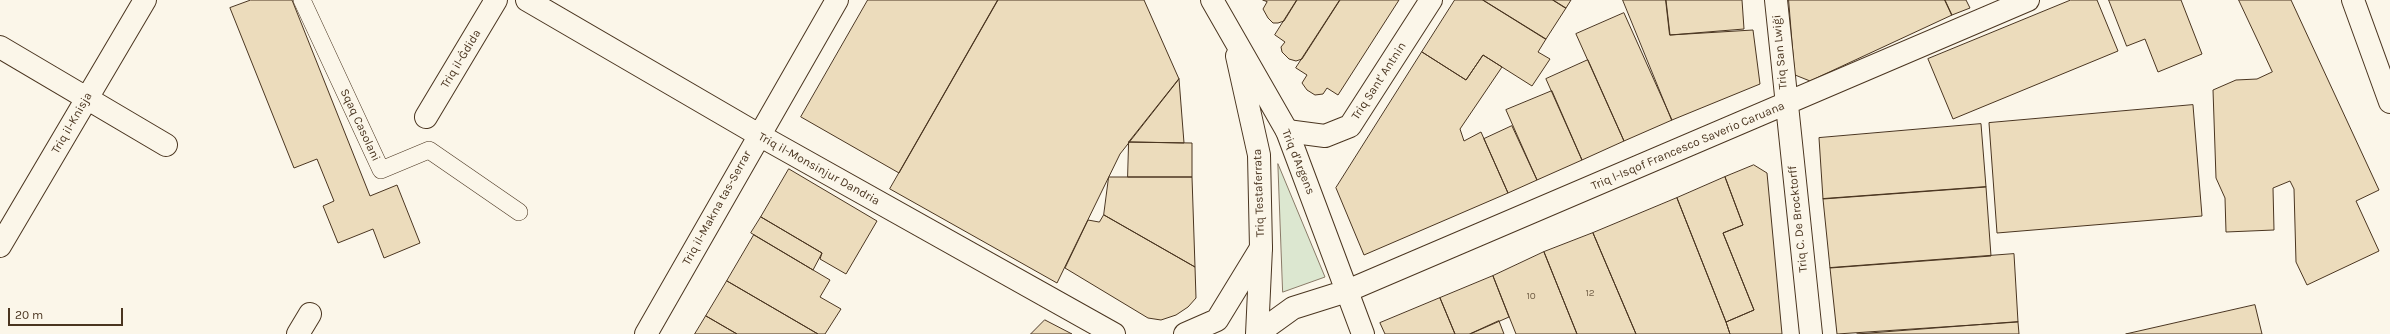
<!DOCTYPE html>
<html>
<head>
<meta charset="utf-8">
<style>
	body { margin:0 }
	#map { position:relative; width:2390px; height:334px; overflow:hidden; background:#fbf6e9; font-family:Karla,sans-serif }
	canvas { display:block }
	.scale { position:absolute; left:8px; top:308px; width:115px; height:18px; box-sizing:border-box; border:2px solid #4a3520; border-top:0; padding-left:5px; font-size:12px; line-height:14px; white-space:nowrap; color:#4a3520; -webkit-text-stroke:3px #fbf6e9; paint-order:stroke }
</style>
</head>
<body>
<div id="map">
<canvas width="2390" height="334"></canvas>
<div class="scale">20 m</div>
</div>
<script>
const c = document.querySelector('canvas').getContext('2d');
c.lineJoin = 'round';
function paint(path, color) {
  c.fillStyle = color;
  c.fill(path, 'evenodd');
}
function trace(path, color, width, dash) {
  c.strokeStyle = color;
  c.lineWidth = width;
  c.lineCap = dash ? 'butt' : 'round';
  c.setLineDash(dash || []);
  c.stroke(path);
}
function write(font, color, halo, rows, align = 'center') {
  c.font = font + ' Karla,sans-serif';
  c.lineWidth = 3;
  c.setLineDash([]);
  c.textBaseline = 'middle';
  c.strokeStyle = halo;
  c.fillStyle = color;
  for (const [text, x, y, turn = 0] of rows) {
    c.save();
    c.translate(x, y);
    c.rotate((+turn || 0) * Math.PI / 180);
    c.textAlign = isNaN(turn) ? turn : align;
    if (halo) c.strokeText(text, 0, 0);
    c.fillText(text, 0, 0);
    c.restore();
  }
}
const green = new Path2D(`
	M1278,164l47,113 -42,15z`);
paint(green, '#dce7d0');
trace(green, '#887966', 1);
const building = new Path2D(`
	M251,0h41l78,196 27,-11 23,58 -36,15 -11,-29 -35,14 -15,-37 11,-5 -17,-42 -23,9 -64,-160z
	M868,0h130l-99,173 -98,-56z
	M998,0h146l35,79 -59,75 -63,129 -167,-94z
	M1263,0h34l-13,21 -6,2h-5l-5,-5 -5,-9 4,-7z
	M1297,0h43l-38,59 -6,2 -7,-2 -7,-7 -1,-5 4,-5 -10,-7z
	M1340,0h59l-61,95 -11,-7 -4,6 -8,1 -8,-5 -5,-7 5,-8 -11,-7z
	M1455,0h28l63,39 -8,13 12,7 -18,27 -49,-31 -17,25 -44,-28z
	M1483,0h70l13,8 -20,31z
	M1553,0h18l-5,8z
	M1623,0h43l4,35 83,-5 7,54 -88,36z
	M1666,0h76l2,29 -74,6z
	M1789,0h156l7,15 -142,66 -15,-6z
	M1945,0h21l4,8 -18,7z
	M2071,0h26l21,51 -165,68 -25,-60z
	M2109,0h72l21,54 -44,18 -13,-33 -18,7z
	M2239,0h52l88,190 -23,11 23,50 -72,34 -11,-23 -2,-73 -4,-8 -17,7 1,42 -48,2 -1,-34 -9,-20 -3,-88 23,-10 21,-1 15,-7z
	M1624,13l48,107 -48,21 -48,-107z
	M1422,52l44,28 17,-25 19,12 -42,62 4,12 17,-9 27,61 -144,62 -28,-67z
	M1588,60l36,81 -42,19 -36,-81z
	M1179,79l5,64 -55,-1z
	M1552,91l30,69 -45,20 -31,-70z
	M2193,105l9,111 -205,17 -8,-110z
	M1981,124l5,63 -163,12 -4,-61z
	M1512,126l25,54 -29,13 -24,-54z
	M1129,142l63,1v34h-64z
	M1754,165l13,8 15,161h-52l-4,-12 28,-12 -31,-77 20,-8 -18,-48z
	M789,169l88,52 -31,53 -26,-15 2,-6 -61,-36z
	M1109,177h83l3,90 -91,-52z
	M1725,177l18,48 -20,8 31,77 -28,12 -49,-124z
	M1986,187l5,69 -161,12 -7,-69z
	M1677,198l49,124 4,12h-94l-43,-101z
	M1104,215l91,52 1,31 -8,9 -12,8 -15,5 -13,-2 -83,-50 23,-48 11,2z
	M761,217l61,36 -9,17 -62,-37z
	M1593,233l43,101h-59l-33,-82z
	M754,235l76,45 -10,17 21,12 -16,25h-7l-91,-53z
	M1544,252l33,82h-61l-23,-58z
	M2014,254l4,68 -181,12 -7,-66z
	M1493,276l16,41 -39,17h-15l-15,-36z
	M727,281l91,53h-81l-31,-18z
	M1440,298l15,36h-70l-5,-11z
	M2255,305l7,29h-136z
	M706,316l31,18h-42z
	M1045,320l27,14h-41z
	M1499,321l5,13h-34z
	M2018,322l1,12h-162z`);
paint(building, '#ecdcbc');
trace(building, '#4a3520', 1);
const lane = new Path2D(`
	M302,0l79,170 48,-20 90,62`);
const street = new Path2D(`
	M527,0l232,135 355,199
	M1776,0l35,334
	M2353,0l37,102
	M0,47l166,98
	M426,117l70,-117
	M1287,131l38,5 25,-10 81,-126
	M0,246l145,-246
	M1347,291l681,-291
	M298,334l12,-20
	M646,334l191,-334
	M1185,334l32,-14 44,-72`);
const secondary = new Path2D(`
	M1212,0l75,131 76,203
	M1237,56l22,99 2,93 -4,86
	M1257,334l36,-26 54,-17`);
trace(lane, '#4a3520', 18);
trace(street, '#4a3520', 24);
trace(secondary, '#4a3520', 24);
trace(lane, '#fbf6e9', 17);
trace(street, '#fbf6e9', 22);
trace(secondary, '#fbf6e9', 22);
write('10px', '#725f47', null, [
	["12",1590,293],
	["10",1531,296]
]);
write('12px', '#4a3520', '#fbf6e9', [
	["Triq San Lwiġi",1780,52,-95],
	["Triq il-Ġdida",461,59,-59],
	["Triq Sant' Antnin",1379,81,-57],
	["Triq il-Knisja",72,123,-60],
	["Sqaq Casolani",360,125,65],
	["Triq l-Isqof Francesco Saverio Caruana",1688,146,-23],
	["Triq d'Argens",1298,162,68],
	["Triq il-Monsinjur Dandria",819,169,29],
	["Triq Testaferrata",1259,193,-92],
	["Triq il-Makna tas-Serrar",717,208,-61],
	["Triq C. De Brocktorff",1798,219,-96]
]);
</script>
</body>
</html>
